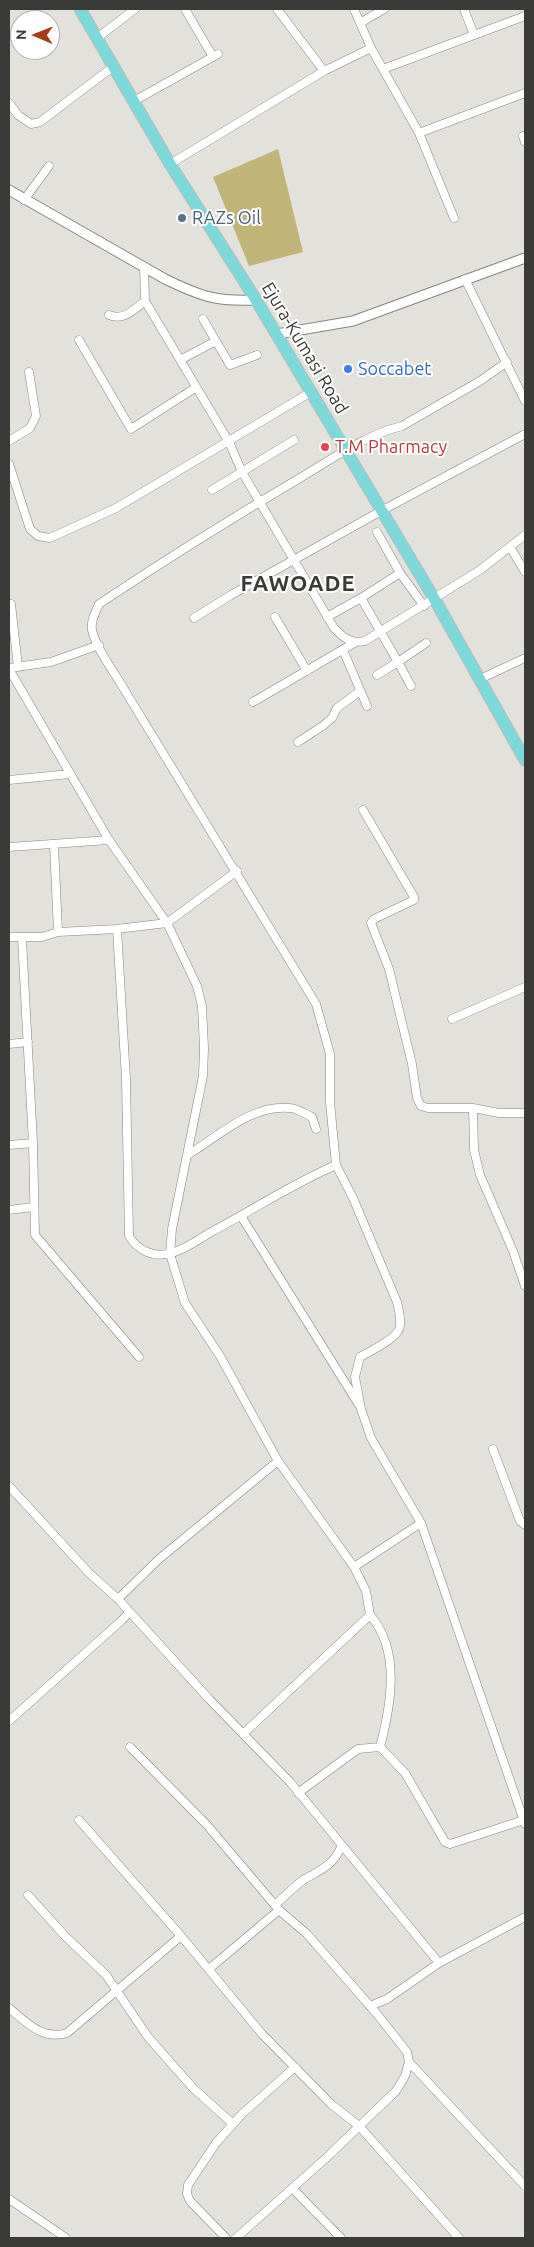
<!DOCTYPE html>
<html>
<head>
<meta charset="utf-8">
<style>
	body { margin:0 }
	#map { position:relative; width:534px; height:2247px; overflow:hidden; background:#e2e1dc; font-family:Ubuntu,sans-serif }
	canvas { display:block }
	.frame { position:absolute; inset:0; border:10px solid #3a3a38; pointer-events:none }
	.north { position:absolute; left:10px; top:10px; width:50px; height:50px; box-sizing:border-box; background:#fff; border:1px solid #b0b0af; border-radius:50%; rotate:271deg; font-size:14px; font-weight:700; line-height:20px; text-align:center; color:#3a3a38 }
	.north::after { content:''; display:block; margin:auto; width:18px; height:22px; background:#a53d1d; clip-path:polygon(50% 0,100% 100%,50% 72%,0 100%) }
</style>
</head>
<body>
<div id="map">
<canvas width="534" height="2247"></canvas>
<div class="frame"></div>
<div class="north">N</div>
</div>
<script>
const c = document.querySelector('canvas').getContext('2d');
c.lineJoin = 'round';
function paint(path, color) {
  c.fillStyle = color;
  c.fill(path, 'evenodd');
}
function trace(path, color, width, dash) {
  c.strokeStyle = color;
  c.lineWidth = width;
  c.lineCap = dash ? 'butt' : 'round';
  c.setLineDash(dash || []);
  c.stroke(path);
}
function write(font, color, halo, rows, align = 'center') {
  c.font = font + ' Ubuntu,sans-serif';
  c.lineWidth = 4;
  c.setLineDash([]);
  c.textBaseline = 'middle';
  c.strokeStyle = halo;
  c.fillStyle = color;
  for (const [text, x, y, turn = 0] of rows) {
    c.save();
    c.translate(x, y);
    c.rotate((+turn || 0) * Math.PI / 180);
    c.textAlign = isNaN(turn) ? turn : align;
    if (halo) c.strokeText(text, 0, 0);
    c.fillText(text, 0, 0);
    c.restore();
  }
}
paint(new Path2D(`
	M278,149l25,103 -54,14 -36,-89z`), '#c1b478');
const minor = new Path2D(`
	M185,9l28,48
	M277,9l47,62
	M354,9l17,39 48,85 106,-40
	M464,9l10,26
	M360,23l24,-14
	M97,38l38,-29
	M383,69l142,-53
	M134,101l84,-47
	M9,103l9,12 13,9 9,-2 74,-56
	M419,133l35,85
	M523,136l2,6
	M170,164l154,-93 47,-23
	M24,200l25,-34
	M144,267l1,34 84,141 13,30 92,156c10,10 16,16 31,13l115,-71 45,-35
	M465,279l60,122
	M109,315c15,6 24,-5 36,-14
	M203,319l27,46 27,-10
	M79,340l52,89 64,-41
	M180,360l36,-19
	M9,441l21,-13 6,-12 -7,-44
	M9,464l21,65 8,7 12,2 66,-30 195,-116
	M212,490l82,-50
	M377,532l23,41
	M510,547l15,25
	M11,604l7,63
	M424,606l-24,-33 -39,25 37,64 28,-19
	M275,617l32,54
	M327,617l34,-19
	M194,618l37,-23 150,-84 144,-77
	M343,650l24,56
	M9,668l42,-6 48,-17
	M9,669l100,171 58,83 30,63 5,20 2,42 -1,28 -31,153 -2,25 15,49 35,53 58,105 76,106
	M377,675l21,-13 13,24
	M480,679l45,-21
	M253,702l101,-59
	M298,742l26,-17 8,-7 5,-10 23,-17
	M9,780l61,-6
	M363,810l51,87v3l-40,19 -3,4 18,46 23,95 5,34 4,8 7,2h45l26,5h26
	M54,845l4,87
	M9,847l100,-7
	M117,929l9,150 3,157c9,15 25,22 42,17 14,-3 28,-14 40,-21 42,-22 81,-48 125,-67l-6,-63v-48l-14,-50 -189,-310c-10,-18 -31,-45 -35,-64 -2,-9 4,-18 7,-26 66,-44 133,-86 201,-126 32,-19 65,-43 102,-52l78,-45 27,-19
	M9,937h33l16,-5 59,-3 50,-6 70,-52
	M22,939l11,204 2,92 104,122
	M452,1019l73,-32
	M9,1044l19,-2
	M473,1108l1,42 6,25 33,76 12,35
	M9,1145l24,-2
	M189,1154c30,-18 63,-50 101,-46 7,0 15,6 22,9l4,12
	M336,1165l17,33 44,104c2,8 4,17 3,24 -1,12 -30,25 -40,31l-5,20 6,32 10,29 50,85 104,301
	M9,1210l24,-3
	M241,1216l118,189
	M493,1449l27,72 5,4
	M9,1486l80,87 29,26 92,101 80,82 149,181
	M118,1599l41,-40 119,-98
	M370,1615c31,35 21,90 10,132
	M9,1721l112,-100 8,-8
	M243,1734l127,-119 -4,-24 -12,-24 67,-44
	M130,1747l77,78 72,85 28,24 70,80 30,38 2,10 116,124
	M298,1793l60,-44 22,-2 25,26 40,69 5,2 74,-24
	M79,1820l102,116 81,98 69,70 28,22 100,112
	M28,1895l37,41 41,39 42,62 45,51 40,36
	M276,1904c9,-8 18,-17 27,-24 17,-10 30,-14 38,-33
	M209,1969l70,-59
	M370,2006l17,-7 52,-36 86,-46
	M9,2008c17,14 34,33 58,25l114,-97
	M292,2188l49,50
	M9,2199l57,39
	M226,2238l-36,-37 -3,-7 1,-9 28,-42 26,-29 53,-47
	M236,2238l89,-79 71,-68 9,-15 4,-14`);
const tertiary = new Path2D(`
	M9,190l156,89c35,17 51,23 91,21
	M277,334l76,-13 172,-63`);
const primary = new Path2D(`
	M80,9l90,155 86,136 179,300 90,160`);
trace(minor, '#85847f', 9);
trace(tertiary, '#85847f', 11);
trace(primary, '#bcbcbb', 13);
trace(minor, '#fff', 8);
trace(tertiary, '#fff', 9);
trace(primary, '#7dd9d9', 11);
for (const [x, y, r, color] of [
	[182,218,5,"#5c6f8a"],
	[348,369,5,"#3f7fe0"],
	[325,447,5,"#e0444e"]
]) {
  const dot = new Path2D();
  dot.arc(x, y, r, 0, 2 * Math.PI);
  c.fillStyle = color;
  c.fill(dot);
  trace(dot, '#fff', 2);
}
write('18px', '#4e5e75', '#fff', [
	["RAZs Oil",192,218]
], 'left');
write('18px', '#3a3a38', '#fff', [
	["Ejura-Kumasi Road",305,348,59]
]);
write('18px', '#366cbe', '#fff', [
	["Soccabet",358,369]
], 'left');
write('18px', '#be3a42', '#fff', [
	["T.M Pharmacy",335,447]
], 'left');
c.letterSpacing = '1px';
write('bold 22px', '#3a3a38', '#fff', [
	["FAWOADE",298,584]
]);
c.letterSpacing = '0px';
</script>
</body>
</html>
